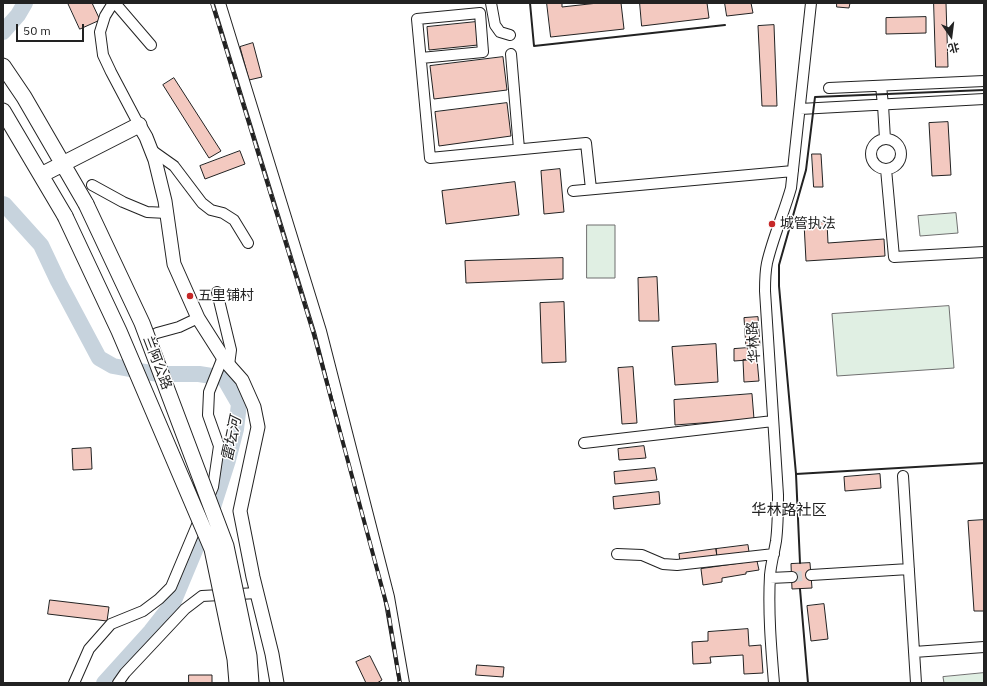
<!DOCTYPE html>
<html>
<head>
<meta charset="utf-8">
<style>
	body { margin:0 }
	#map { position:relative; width:987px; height:686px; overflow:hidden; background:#fff; font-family:"IBM Plex Sans","Noto Sans SC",sans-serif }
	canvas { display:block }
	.frame { position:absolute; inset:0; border:4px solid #222; pointer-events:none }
	.north { position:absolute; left:931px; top:16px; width:40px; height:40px; -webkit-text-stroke:3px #fff; paint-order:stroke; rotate:166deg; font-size:11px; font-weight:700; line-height:16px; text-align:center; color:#222 }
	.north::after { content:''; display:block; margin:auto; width:14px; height:18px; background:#222; clip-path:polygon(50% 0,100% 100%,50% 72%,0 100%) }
	.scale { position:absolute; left:16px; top:24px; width:68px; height:18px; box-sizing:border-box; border:2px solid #222; border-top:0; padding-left:5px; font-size:12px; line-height:14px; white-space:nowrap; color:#222; -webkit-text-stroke:3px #fff; paint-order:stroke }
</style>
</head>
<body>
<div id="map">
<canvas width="987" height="686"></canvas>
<div class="frame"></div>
<div class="north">北</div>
<div class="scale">50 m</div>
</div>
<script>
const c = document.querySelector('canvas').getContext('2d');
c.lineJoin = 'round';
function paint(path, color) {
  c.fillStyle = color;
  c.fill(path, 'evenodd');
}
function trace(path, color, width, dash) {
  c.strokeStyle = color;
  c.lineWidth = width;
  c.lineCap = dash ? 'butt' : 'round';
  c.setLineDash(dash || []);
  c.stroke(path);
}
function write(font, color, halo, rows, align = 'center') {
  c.font = font + ' "IBM Plex Sans","Noto Sans SC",sans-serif';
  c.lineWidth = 3;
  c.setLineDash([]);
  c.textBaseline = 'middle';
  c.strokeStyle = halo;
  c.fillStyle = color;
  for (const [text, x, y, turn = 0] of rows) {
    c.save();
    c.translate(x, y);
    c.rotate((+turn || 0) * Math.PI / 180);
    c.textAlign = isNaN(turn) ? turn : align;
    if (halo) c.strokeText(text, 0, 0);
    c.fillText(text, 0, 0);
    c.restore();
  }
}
const green = new Path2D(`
	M956,213l2,20 -38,3 -2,-20z
	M587,225h28v53h-28z
	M949,306l5,62 -117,8 -5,-62z
	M984,673v10h-40l-1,-6z`);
paint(green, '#e0efe3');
trace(green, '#6f6f6f', 1);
trace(new Path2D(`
	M3,32l15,-17 7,-12
	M3,204l2,1 36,40 17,36 41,77 14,8 44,8h42l25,4 15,26 -3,25 -8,31 -15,47 -40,96 -22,28 -47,52`), '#c7d3dd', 16);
const building = new Path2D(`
	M68,3h24l8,17 -20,9z
	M547,3h15v4l36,-4h23l3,26 -73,8z
	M640,3h67l2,15 -67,8z
	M725,3h26l2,10 -26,3z
	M837,3h13l-1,5 -12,-1z
	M934,3h12l2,64h-12z
	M926,17v16l-40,1v-16z
	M476,22l2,23 -49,5 -2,-23z
	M774,25l3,81h-15l-4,-80z
	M253,43l9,34 -13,3 -9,-33z
	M503,57l4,33 -73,9 -4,-33z
	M174,78l47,73 -12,7 -46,-73z
	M507,103l4,33 -72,10 -4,-34z
	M948,122l3,53 -19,1 -3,-53z
	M240,151l5,13 -40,15 -5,-13z
	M812,154h9l2,33h-9z
	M560,169l4,43 -20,2 -3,-43z
	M515,182l4,33 -73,9 -4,-33z
	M827,222l1,21 56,-4 1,17 -79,5 -2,-38z
	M563,258v21l-97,4 -1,-22z
	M657,277l2,44h-20l-1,-43z
	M564,302l2,60 -24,1 -2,-60z
	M758,317l2,29 -14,1 -2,-29z
	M716,344l2,38 -43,3 -3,-38z
	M748,348v12l-14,1v-12z
	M757,359l2,22 -15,1 -1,-22z
	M633,367l4,56 -15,1 -4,-56z
	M752,394l2,25 -79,6 -1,-25z
	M644,446l2,12 -27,2 -1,-11z
	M91,448l1,21 -19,1 -1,-21z
	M655,468l2,12 -42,4 -1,-12z
	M880,474l1,14 -36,3 -1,-14z
	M659,492l1,12 -46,5 -1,-12z
	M984,520v91h-10l-6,-90z
	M748,545l1,7 -32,5 -1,-8z
	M716,549l1,8 -37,5 -1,-8z
	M757,561l2,9 -13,2v2l-24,4v4l-19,3 -2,-16z
	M810,563l2,25 -20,1 -1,-25z
	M50,600l59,7 -2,14 -59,-7z
	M824,604l4,35 -17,2 -4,-35z
	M748,629l1,17 12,-1 2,28 -19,1 -1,-19 -33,2 1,6 -18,1 -1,-22 16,-1v-9z
	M370,656l12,24 -5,3h-11l-10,-21z
	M477,665l27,2 -1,10 -27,-2z
	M189,675h23v8h-23z`);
paint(building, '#f3c9c0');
trace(building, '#222', 1);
trace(new Path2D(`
	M792,577l19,-2`), '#d3d3d3', 10, [10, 5]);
const minor = new Path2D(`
	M113,3l-8,13 -5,16 3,23 8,17 28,53
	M115,3l36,42
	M220,3l101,328 68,266 15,86
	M491,3l4,22 5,7 10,3
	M511,54l8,95
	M421,58l62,-6 -3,-39 -63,6 13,139 156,-15 5,46
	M881,86l2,19 2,34
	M829,88l155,-7
	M800,109l184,-10
	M871 154a15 15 0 1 1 30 0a15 15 0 1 1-30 0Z
	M150,149l24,17 28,37 9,7 12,3 11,7 14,23
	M886,169l8,88 90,-5
	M92,185l31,17 24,10 20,1
	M573,191l220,-20
	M217,292l14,58 -2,15
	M157,333l22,-6 19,-9
	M584,443l189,-22
	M903,476l13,207
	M617,554l25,1 21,9 14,1 97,-11
	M811,575l98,-6
	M770,578l22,-1
	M914,652l70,-5
	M74,683l15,-34 22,-25 32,-13 16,-12 12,-12 42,-100 6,-41 -11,-31 1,-23 14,-35
	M118,683l7,-10 31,-33 29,-31 17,-13 55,-3
	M774,683c-3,-36 -6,-72 -4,-108 1,-11 4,-22 6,-34 2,-15 2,-30 2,-46l-13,-204c0,-9 0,-18 2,-28 6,-26 17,-50 24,-75l20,-185`);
const major = new Path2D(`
	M139,125l7,12 9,23 10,41 9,63 24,54 28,44 16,18 12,27 4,20 -18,84 13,66 19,77 5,29`);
const highway = new Path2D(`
	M3,66l21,31 62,107
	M3,111l62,105
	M41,175l98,-50`);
trace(minor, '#222', 12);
trace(major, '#222', 15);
trace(highway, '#222', 17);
trace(minor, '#fff', 10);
trace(major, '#fff', 13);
trace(highway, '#fff', 15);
const rail = new Path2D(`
	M212,3l102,332 74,275 12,73`);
trace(rail, '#222', 4);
trace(rail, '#fff', 2.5, [8]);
const highwayBridge = new Path2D(`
	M86,204l56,119 84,223 23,110 2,27
	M65,216l54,115 93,218 23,110 2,24`);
trace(highwayBridge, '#222', 17, []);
trace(highwayBridge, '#fff', 15);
trace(new Path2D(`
	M530,3l4,43 191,-21
	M796,474l188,-11
	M800,563l-4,-89 -17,-188v-21l27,-95 9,-73 169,-7
	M800,589l8,94`), '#222', 2);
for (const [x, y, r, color] of [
	[772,224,4,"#c62828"],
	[190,296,4,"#c62828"]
]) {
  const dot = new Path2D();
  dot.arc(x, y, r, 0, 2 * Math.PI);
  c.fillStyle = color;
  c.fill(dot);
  trace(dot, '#fff', 1.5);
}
write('14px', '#222', '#fff', [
	["城管执法",780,224],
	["五里铺村",198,296]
], 'left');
write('14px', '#222', '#fff', [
	["华林路",754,342,-94],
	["兰阿公路",157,363,69]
]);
write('italic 15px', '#222', '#fff', [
	["雷坛河",232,439,-78]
]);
write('15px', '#222', '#fff', [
	["华林路社区",789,511]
]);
</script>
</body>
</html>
